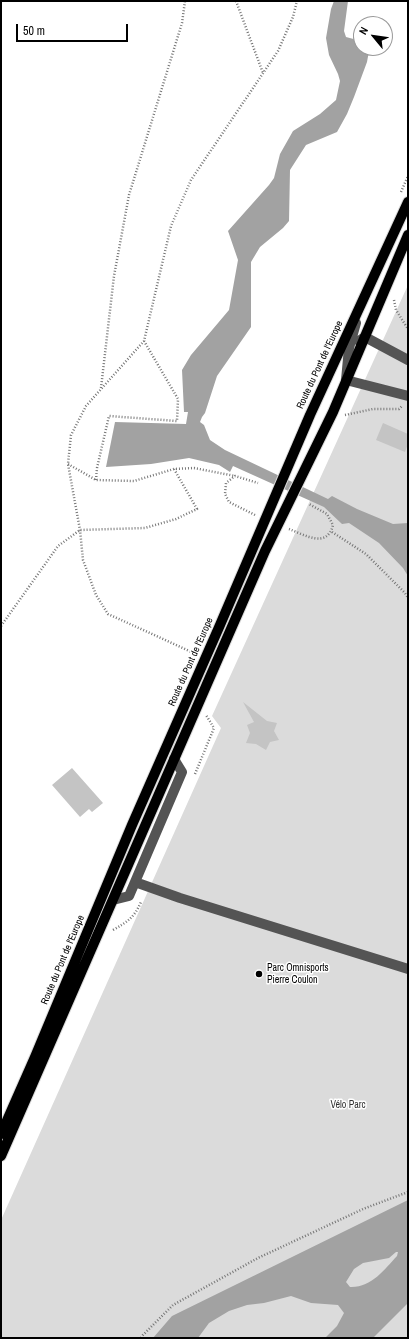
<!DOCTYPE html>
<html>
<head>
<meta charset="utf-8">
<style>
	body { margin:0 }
	#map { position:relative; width:409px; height:1339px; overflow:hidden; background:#fff; font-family:"Archivo Narrow",sans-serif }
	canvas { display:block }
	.frame { position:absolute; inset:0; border:2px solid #000; pointer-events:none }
	.north { position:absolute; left:353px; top:16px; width:40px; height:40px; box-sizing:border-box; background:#fff; border:1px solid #999; border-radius:50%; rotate:299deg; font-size:11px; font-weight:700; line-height:16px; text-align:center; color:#000 }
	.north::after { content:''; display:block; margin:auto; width:14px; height:18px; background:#000; clip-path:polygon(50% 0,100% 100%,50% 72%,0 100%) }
	.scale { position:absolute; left:16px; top:24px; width:112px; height:18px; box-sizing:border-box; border:2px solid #000; border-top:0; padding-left:5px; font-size:12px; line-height:14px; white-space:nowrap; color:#000; -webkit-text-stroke:3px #fff; paint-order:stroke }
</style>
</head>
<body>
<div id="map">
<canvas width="409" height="1339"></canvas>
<div class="frame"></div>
<div class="north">N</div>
<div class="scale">50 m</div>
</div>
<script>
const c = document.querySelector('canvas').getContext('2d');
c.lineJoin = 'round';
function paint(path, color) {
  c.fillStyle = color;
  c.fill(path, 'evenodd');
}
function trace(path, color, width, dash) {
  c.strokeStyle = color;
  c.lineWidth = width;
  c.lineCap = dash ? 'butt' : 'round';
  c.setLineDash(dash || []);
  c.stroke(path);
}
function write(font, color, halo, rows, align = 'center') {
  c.font = font + ' "Archivo Narrow",sans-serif';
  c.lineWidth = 3;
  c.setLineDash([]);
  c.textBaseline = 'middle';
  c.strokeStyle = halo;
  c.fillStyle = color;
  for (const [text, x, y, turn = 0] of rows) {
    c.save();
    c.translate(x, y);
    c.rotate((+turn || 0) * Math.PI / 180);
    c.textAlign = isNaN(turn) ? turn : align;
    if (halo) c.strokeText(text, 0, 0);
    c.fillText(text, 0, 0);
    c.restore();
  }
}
paint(new Path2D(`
	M408,285v1053h-407v-118l220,-492 -9,-12z`), '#dbdbdb');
paint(new Path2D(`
	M334,1h14l-4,30 2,6 15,4v7h7l1,3 -2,11 -13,35 -7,17 -10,18 -31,13 -16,25 -1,51 -6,7 -23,19 -9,15v65l-34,49 -12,37 -3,4 -2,5 4,3 6,15 15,10 103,49 4,-3 25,13 36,15 15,-1v53l-5,-8 -24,-25 -30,-20 -7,1 -18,-17 -91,-41 -3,6 -11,-7 -30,-7 -38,6 -45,3 9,-45 71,2 2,-12h-4l-2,-42 9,-15 38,-45 9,-50 -10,-29 41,-46 5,-7 6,-24 13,-23 27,-17 16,-14 4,-19 -2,-7 -9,-19 -3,-17 5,-29z
	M408,1200v103l-35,35h-48l12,-12 7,-13 -6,-8 -27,-2 -20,-7 -27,7 -17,2 -18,6 -20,12 -11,15h-45l19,-22zM396,1252h2l-1,4c-13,14 -26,32 -47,31l-4,-5 8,-13 9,-6 26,-5z`), '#a2a2a2');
paint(new Path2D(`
	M383,423l25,11v10l-3,8 -29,-12z
	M243,702l24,19 10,2 -3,8 5,9 -9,2 -4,8 -10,-6 -10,-1 4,-10 -3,-8 7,-3z
	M72,768l31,35 -11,9 -3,-3 -9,8 -28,-32z`), '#c4c4c4');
const major = new Path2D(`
	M1,1134l34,-77 97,-232 88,-200 90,-210 98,-213
	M1,1156l264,-605 68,-139 75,-177`);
trace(major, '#dbdbdb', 12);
trace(new Path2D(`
	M236,1l27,72
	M401,192l7,-16
	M394,300l2,10 12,19
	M101,388l13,-112 15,-81 53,-172 3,-22
	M345,415l28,-6h26l3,-3
	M68,464l28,16 38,1 40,-12 20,-1 41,8
	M96,480l1,-12 12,-52 68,5 1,-22 -34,-58
	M255,515l-26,-13 -4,-8 1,-11 9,-7 23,7
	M289,529c16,6 38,20 44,-4l-6,-11 -18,-10
	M332,532l34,22 39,39 3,5
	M1,626l57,-80 22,-16 65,-2 31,-9 21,-10 -23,-40
	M196,654l-88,-40 -12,-19 -13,-35 -3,-30 -12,-66 3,-29 15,-29 58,-65 27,-115 20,-46 87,-129 15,-34 4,-16
	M195,774l19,-46 -8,-13
	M113,930c14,-8 21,-12 28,-28
	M141,1338l2,-3 30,-30 85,-47 105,-49 45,-17`), '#767676', 2.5, [1, 2]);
trace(new Path2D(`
	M356,323l-7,25 -3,32 62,16
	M359,341l6,-4 43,23
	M135,882l45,16 228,71
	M113,900l16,-4 6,-14 47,-110 -8,-13`), '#545454', 10);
trace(major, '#000', 10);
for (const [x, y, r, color] of [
	[259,974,4,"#000"]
]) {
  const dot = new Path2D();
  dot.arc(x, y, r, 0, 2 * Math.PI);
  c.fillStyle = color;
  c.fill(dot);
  trace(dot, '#fff', 1.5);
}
write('10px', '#000', '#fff', [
	["Route du Pont de l'Europe",320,365,-65],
	["Route du Pont de l'Europe",191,662,-66],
	["Route du Pont de l'Europe",63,960,-67]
]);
write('10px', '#000', '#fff', [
	["Parc Omnisports",267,968],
	["Pierre Coulon",267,980]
], 'left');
write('10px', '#323232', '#fff', [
	["Vélo Parc",348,1105]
]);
</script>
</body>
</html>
